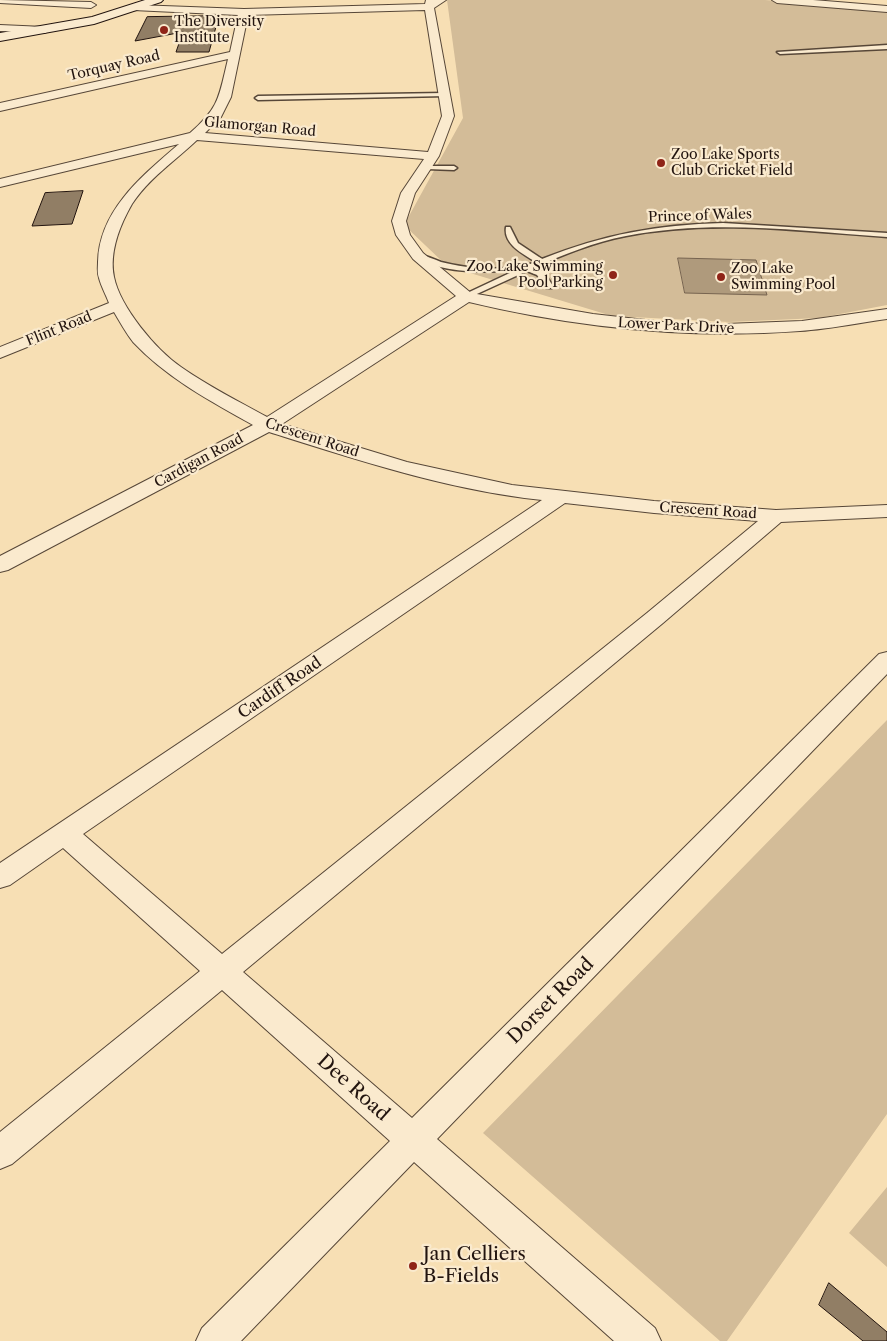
<!DOCTYPE html>
<html>
<head>
<meta charset="utf-8">
<style>
	body { margin:0 }
	canvas { display:block; background:#f7dfb4 }
</style>
</head>
<body>
<canvas width="887" height="1341"></canvas>
<script>
const c = document.querySelector('canvas').getContext('2d');
c.lineJoin = 'round';
function paint(path, color) {
  c.fillStyle = color;
  c.fill(path, 'evenodd');
}
function trace(path, color, width, dash) {
  c.strokeStyle = color;
  c.lineWidth = width;
  c.lineCap = dash ? 'butt' : 'round';
  c.setLineDash(dash || []);
  c.stroke(path);
}
function write(font, color, halo, rows, align = 'center') {
  c.font = font + ' "Libre Caslon Text",serif';
  c.lineWidth = 4.5;
  c.setLineDash([]);
  c.textBaseline = 'middle';
  c.strokeStyle = halo;
  c.fillStyle = color;
  for (const [text, x, y, turn = 0] of rows) {
    c.save();
    c.translate(x, y);
    c.rotate((+turn || 0) * Math.PI / 180);
    c.textAlign = isNaN(turn) ? turn : align;
    if (halo) c.strokeText(text, 0, 0);
    c.fillText(text, 0, 0);
    c.restore();
  }
}
paint(new Path2D(`
	M447,0h318l122,10v295l-68,13 -90,4 -117,-6 -165,-50 -43,-41 59,-107z
	M887,720v394l-160,227h-7l-237,-208z
	M887,1187v80l-38,-34z`), '#d3bc98');
const water = new Path2D(`
	M678,258l78,2 11,35 -82,-2z`);
paint(water, '#af9a7c');
trace(water, '#776450', 1);
const building = new Path2D(`
	M219,16l-10,36h-33l7,-20 -48,9 12,-24z
	M83,191l-11,33 -40,2 13,-33z
	M829,1283l58,49v9h-24l-44,-36z`);
paint(building, '#917e65');
trace(building, '#22140f', 1);
const service = new Path2D(`
	M887,45v4l-107,5 -3,-2z
	M444,93l2,3 -188,4 -3,-2 3,-2z
	M425,166h29l3,2 -3,2 -27,-1 -2,-1z
	M723,223l164,10v4c-87,-6 -175,-18 -261,-1 -32,6 -63,19 -93,32l10,3 10,15 -1,2h-6l-9,-13 -10,-4 -61,28 -4,-2 1,-2 51,-24c-28,1 -75,3 -99,-15l4,-2c7,2 15,5 22,8 26,7 71,10 95,0 -13,-8 -33,-18 -30,-35h4l8,16 24,16c63,-25 114,-34 181,-36z`);
const minor = new Path2D(`
	M0,0l91,2 5,3 -5,3 -91,-5z
	M426,0h20l-12,8 20,108 -15,40 -24,37 -9,28 4,14 13,18 48,40 122,21 79,9 53,1 77,-3 85,-12v10c-29,4 -58,10 -87,12 -110,8 -223,-3 -331,-29l-187,122 125,38 105,23 142,16 122,9 111,-5v12l-106,5 -118,101 -420,349 169,146 467,-464 8,-2v22l-450,465 218,189 6,13h-47l-200,-179 -173,179h-45l6,-13 188,-187 -168,-151 -210,174 -12,5v-37l200,-161 -137,-123 -53,37 -10,3v-25l542,-363c-94,-10 -184,-40 -273,-68l-261,138 -8,2v-16l253,-131c-43,-24 -86,-47 -120,-83 -7,-9 -13,-20 -19,-30l-114,46v-11l109,-44c-3,-8 -8,-17 -10,-25 -2,-5 -1,-11 -1,-16 1,-52 45,-87 81,-118l-179,43v-8l190,-46c30,-26 29,-37 38,-74l-228,52v-8l230,-51 8,-37 -105,-5 -2,-2 5,-3 108,4 181,-5zM425,10l17,106 -14,36 -223,-19 16,-16 10,-20 17,-82zM197,140l227,19 -23,34 -9,28 4,14 17,24 43,37 -189,121c-29,-16 -59,-31 -86,-50 -25,-17 -61,-60 -67,-90 -5,-25 6,-52 18,-73 16,-25 44,-44 65,-64zM565,503l89,10 104,8 -111,92 -425,341 -139,-120z
	M772,0h41l74,6v6l-110,-9z
	M0,25l45,2 5,3 -5,3 -45,-2z`);
const secondary = new Path2D(`
	M145,0h18l-2,2 -67,22 -94,17v-8l92,-16z`);
trace(service, '#574738', 3);
trace(minor, '#574738', 2);
trace(secondary, '#22140f', 2);
paint(service, '#faeace');
paint(minor, '#faeace');
paint(secondary, '#faeace');
for (const [x, y, r, color] of [
	[164,30,5,"#8f2418"],
	[661,163,5,"#8f2418"],
	[613,275,5,"#8f2418"],
	[721,277,5,"#8f2418"],
	[413,1266,5,"#8f2418"]
]) {
  const dot = new Path2D();
  dot.arc(x, y, r, 0, 2 * Math.PI);
  c.fillStyle = color;
  c.fill(dot);
  trace(dot, '#faeace', 2);
}
write('14px', '#22140f', '#faeace', [
	["The Diversity",174,22],
	["Institute",174,38],
	["Zoo Lake Sports",671,155],
	["Club Cricket Field",671,171],
	["Zoo Lake Swimming",603,267,"right"],
	["Pool Parking",603,283,"right"],
	["Zoo Lake",731,269],
	["Swimming Pool",731,285]
], 'left');
write('14px', '#22140f', '#faeace', [
	["Torquay Road",114,66,-13],
	["Glamorgan Road",260,127,5],
	["Prince of Wales",700,216,-2],
	["Lower Park Drive",676,326,3],
	["Flint Road",59,329,-22],
	["Crescent Road",312,438,18],
	["Cardigan Road",199,461,-28],
	["Crescent Road",708,511,4]
]);
write('16px', '#22140f', '#faeace', [
	["Cardiff Road",280,688,-34]
]);
write('19px', '#22140f', '#faeace', [
	["Dorset Road",551,1001,-45],
	["Dee Road",353,1088,42]
]);
write('19px', '#22140f', '#faeace', [
	["Jan Celliers",423,1255],
	["B-Fields",423,1277]
], 'left');
</script>
</body>
</html>
